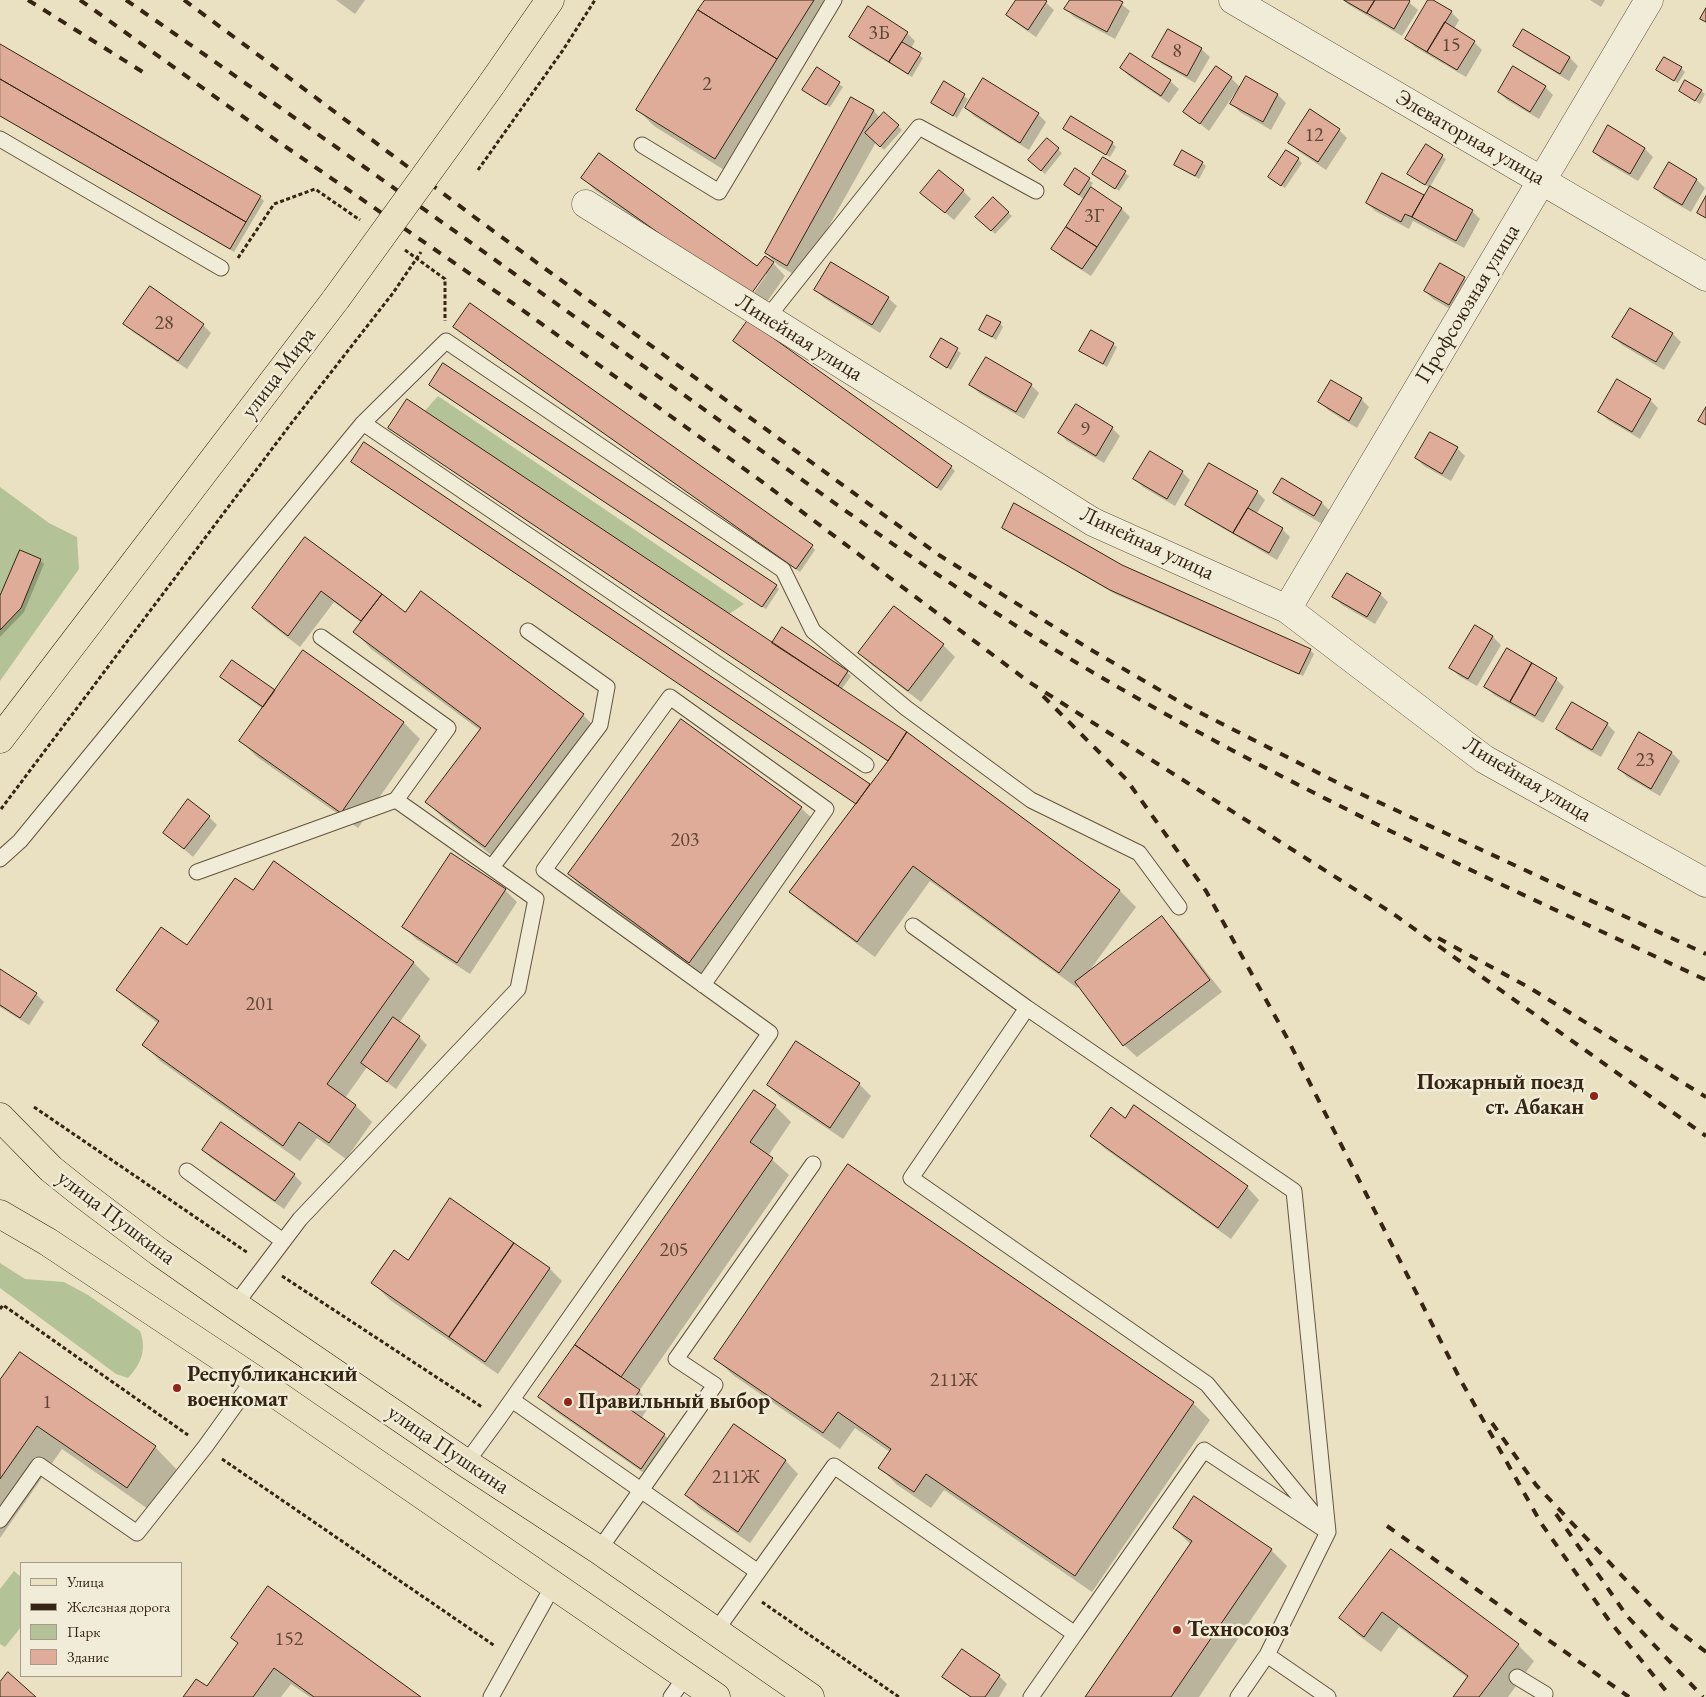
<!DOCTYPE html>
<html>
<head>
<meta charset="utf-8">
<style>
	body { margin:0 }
	#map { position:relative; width:1706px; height:1697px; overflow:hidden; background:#eae1c3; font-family:"EB Garamond",serif }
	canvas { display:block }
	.legend { position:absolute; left:20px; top:1562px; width:162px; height:115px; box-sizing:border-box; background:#f1ecd8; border:1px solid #a69c89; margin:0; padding:6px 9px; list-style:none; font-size:15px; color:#352512 }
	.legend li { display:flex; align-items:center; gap:10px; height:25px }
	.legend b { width:25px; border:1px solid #a69c89 }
</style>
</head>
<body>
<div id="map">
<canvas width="1706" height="1697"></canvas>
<ul class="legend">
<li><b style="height:6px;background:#eae1c3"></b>Улица</li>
<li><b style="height:6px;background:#352512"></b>Железная дорога</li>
<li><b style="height:14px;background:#b3c397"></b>Парк</li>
<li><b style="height:14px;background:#deac99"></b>Здание</li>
</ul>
</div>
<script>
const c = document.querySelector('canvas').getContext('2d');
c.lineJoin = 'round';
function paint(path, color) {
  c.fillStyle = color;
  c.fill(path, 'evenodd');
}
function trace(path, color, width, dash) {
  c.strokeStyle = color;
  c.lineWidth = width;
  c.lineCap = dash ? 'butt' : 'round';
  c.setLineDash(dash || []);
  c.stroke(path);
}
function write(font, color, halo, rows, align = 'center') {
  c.font = font + ' "EB Garamond",serif';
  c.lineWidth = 5;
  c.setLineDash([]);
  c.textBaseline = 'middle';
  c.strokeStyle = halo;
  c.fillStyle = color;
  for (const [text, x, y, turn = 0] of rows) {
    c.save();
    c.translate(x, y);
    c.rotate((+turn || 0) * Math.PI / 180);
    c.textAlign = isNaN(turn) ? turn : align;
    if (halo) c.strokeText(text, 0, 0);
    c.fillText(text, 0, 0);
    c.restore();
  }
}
paint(new Path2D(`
	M438,396l306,208 -40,27 -297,-200z
	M0,487l49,36 28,14 2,32 -79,112z
	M0,1263l25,16 39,3 24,13 52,36c7,19 1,33 -12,47l-12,-4 -116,-86z
	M14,1571l7,6v50l-16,20 -5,-3v-55z`), '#b3c397');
paint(new Path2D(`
	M336,0h29l-10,14z
	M706,0h127l-101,175 -78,-49 -16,-16z
	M1018,0h25l11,10 -18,27 -20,-14 -8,-8z
	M1071,0h45l14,11 -15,28 -41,-22 -8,-8z
	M1344,0h62l12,10 -16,26 -53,-31z
	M1430,0l21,12 8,8 -5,9 20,13 8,8 -16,27 -51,-30 -8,-9z
	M1590,0h15l-4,7z
	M1524,30l46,28 8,8 -9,15 -46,-28 -8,-8z
	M1168,31l33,18 9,8 -15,26 -33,-19 -8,-8z
	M907,33l8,8 -4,8 12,9 -11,19 -53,-32 -8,-8z
	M0,45l260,152 4,4 -30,51 -234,-136z
	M1131,54l39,27 9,8 -10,14 -40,-27 -8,-8z
	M1216,68l15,10 10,10 37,7 8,8 -15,27 -31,-18 -8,-8 8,-16 -1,-1 -30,44 -24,-19z
	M1681,68l4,4 -7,11 -20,-13z
	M817,69l26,18 -13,20 -22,-14z
	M944,83l24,16 -11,19 -24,-15z
	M1545,87l8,8 -14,24 -32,-19 -8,-8z
	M1680,91h21l4,3 -5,10z
	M852,99l22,12 6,7 4,-5 18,17 -18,20 -8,-8 -76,136 -22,-13 -12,-12z
	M966,108l72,6 8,8 -17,28 -55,-34z
	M1339,130l8,8 -21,32 -29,-20 -8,-8z
	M1068,132l44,11 4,4 -6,10z
	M1047,139l15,14 -17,21 -12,-10z
	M1426,145l20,14 -16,28 42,24 8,8 -16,29 -51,-27 -4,8 -34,-18 -8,-8 16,-29 42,23 5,-9 -17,-11z
	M1645,149l8,8 -15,24 -36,-21 -8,-8z
	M1103,159l26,17 -10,15 -25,-17z
	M1298,159l4,4 -17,25 -16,-11z
	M1202,163l4,3 -7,13 -23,-14z
	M1669,164l28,16 8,8 -14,24 -28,-16 -8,-9z
	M1075,170l18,13 -3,5 32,21 8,8 -39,59 -30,-19 -8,-8 32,-49 -20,-15z
	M583,178l174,90 16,-5 12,13 -23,33 -13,-9 18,-26h-3l-17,24 -152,-108z
	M963,191l8,8 -17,21 -32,-27z
	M993,199l19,17 -17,18 -18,-18z
	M1441,265l23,13 8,8 -15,27 -24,-14 -8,-8z
	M816,290l72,8 9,8 -17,27 -56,-35z
	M1630,310l43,24 8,8 -17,28 -42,-25 -8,-8z
	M748,321l203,146 4,4 -14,20 -203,-146 -4,-4z
	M1000,323l3,4 -7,13 -15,-10z
	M125,324l78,1 8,8 -24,36 -54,-37z
	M459,331l353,215 3,4 -15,22z
	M1091,331l26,16 -10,20 -26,-16z
	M941,340l20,13 -10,17 -20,-13z
	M971,385h60l8,8 -15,26 -45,-26z
	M434,388l342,198 3,3 -13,20z
	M1361,399l8,8 -12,21 -29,-18 -8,-8z
	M1650,400l8,8 -18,31 -32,-19 -8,-8z
	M1112,428l8,8 -16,27 -37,-22 -8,-8z
	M1457,448l8,8 -14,25 -27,-15 -8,-8z
	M352,462l518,325 19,-26 -117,-117 75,28 4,4 -10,14 279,201 16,16 -49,67 75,-56 12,12 48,62 -85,65 -13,-12 -45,-60 -2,3 -147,-107 -55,76 -67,-49 -17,-16 66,-88z
	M1182,472l8,8 -15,26 -32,-19 -8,-8z
	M1282,480l40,23 8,8 -8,13 -39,-23 -8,-8z
	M1257,492l8,8 -8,13 25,16 8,8 -13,23 -82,-48 -8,-8z
	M1004,528l117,38 189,84 4,4 -11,22 -188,-82 -108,-63z
	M306,539l100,75 15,-21 162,122 17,17 -98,131 -58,-44 -17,-17 54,-71 -110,-82 -16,-17 7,-9 -28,-21 -34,45 -34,-26 -13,-13z
	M40,560l4,4 -20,48 -24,25v-39z
	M1380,594l8,8 -13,22 -33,-19 -8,-8z
	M1475,627l18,10 8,8 -24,41 -18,-10 -8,-8z
	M943,645l12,12 -34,45 -49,-37 -13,-12z
	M303,652l101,71 16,16 -62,89 -101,-71 -16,-16 22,-32 -33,-24 -9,-8 54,15z
	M1556,679l8,8 -21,36 -49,-28 -8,-8z
	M1607,724l8,8 -14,25 -35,-20 -8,-8z
	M1639,734l33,19 8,8 -20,35 -33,-19 -8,-8z
	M801,808l17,16 -112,154 -120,-87 -17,-17z
	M209,817l8,8 -24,32 -28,-24z
	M274,863l140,100 16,16 -31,44 20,14 8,8 -31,44 -29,-22 -22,31 11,8 16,16 -26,37 -29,-21 -17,23 -140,-100 -16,-16 15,-21 -24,-18 -17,-16 69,-43 66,-55z
	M505,890l12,12 -47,72 -54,-35 -12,-12z
	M0,970l36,24 8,8 -15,23 -29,-18z
	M859,1084l12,12 -28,43 -63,-42 -12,-12z
	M775,1106l16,16 -23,34 21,19 -150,216 12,12 -10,16 23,16 13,12 -23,33 -102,-71 -12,-12z
	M1135,1107l112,80 12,13 -28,39 -127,-91 -12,-12 33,-16z
	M203,1150l91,25 8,8 -18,26 -73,-51z
	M848,1166l345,237 17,17 -118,172 -148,-102 -13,18 -35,-24 -16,-17 10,-15 -35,-24 -15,21 -107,-74 -17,-16z
	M450,1200l100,69 12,12 -64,93 -108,-74 -17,-17 35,-22z
	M0,1382l155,65 24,25 -28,39 -89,-62 -62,89z
	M734,1426l52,35 12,13 -48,69 -51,-35 -12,-13z
	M1174,1528l97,22 16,16 -88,131h-112l104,-152z
	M1391,1551l127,94 16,16 -26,36h-54l14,-19 -69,-51 -18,25 -23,-17 -17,-17z
	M239,1644l180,53h-109l-19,-13 -10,13h-97l23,-9z
	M962,1650l37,26 8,8 -8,13h-29l-18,-12 -8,-8z`), '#0003');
const building = new Path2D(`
	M705,0h109l-37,59 -79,-49z
	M1016,0h29l2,1 -19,29 -22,-15z
	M1070,0h49l4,2 -16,30 -43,-23z
	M1344,0h31l-8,13z
	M1375,0h34l1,1 -16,28 -27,-16z
	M1428,0h5l19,11 -25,41 -22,-13z
	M868,6l40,26 -19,30 -40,-25z
	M1706,8v14l-6,-3z
	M698,10l79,49 -62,100 -79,-49z
	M1445,22l30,19 -18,29 -30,-18z
	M1168,29l34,19 -15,28 -35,-19z
	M1523,29l47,28 -10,17 -47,-28z
	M902,42l19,11 -13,21 -19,-12z
	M0,44l261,152 -15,26 -246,-143z
	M1130,53l41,27 -10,16 -41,-28z
	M1664,57l18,10 -8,14 -18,-11z
	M1216,66l16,11 -32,47 -17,-12z
	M1513,66l33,20 -16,26 -32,-20z
	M817,67l23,15 -14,23 -24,-15z
	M1246,76l32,18 -15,28 -33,-18z
	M983,78l56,35 -19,30 -55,-35z
	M0,79l246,143 -16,27 -230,-133z
	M1685,80l17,10 -7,11 -16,-10z
	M944,81l21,13 -12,22 -22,-13z
	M851,97l23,13 -87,156 -22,-13z
	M1310,109l30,20 -22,33 -30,-19z
	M884,112l15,13 -19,22 -15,-14z
	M1071,116l42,26 -7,13 -43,-26z
	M1608,125l37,23 -15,26 -37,-22z
	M1047,138l12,10 -18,23 -13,-11z
	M1426,144l17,11 -18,30 -18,-11z
	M1182,150l21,12 -8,14 -21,-11z
	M1286,150l13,8 -18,28 -13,-9z
	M599,153l158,113 8,-10 9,6 -25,35 -168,-119z
	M1103,157l23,14 -11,18 -23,-15z
	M1669,162l28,17 -15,26 -28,-17z
	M1075,168l15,10 -11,17 -15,-10z
	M939,170l25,20 -19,23 -25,-20z
	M1382,173l42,22 -12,22 -7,-3 -4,8 -35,-19z
	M1430,186l43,24 -17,31 -44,-24z
	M1091,187l31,21 -25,39 -31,-20z
	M1706,196v22l-9,-5z
	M993,197l16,15 -18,19 -16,-14z
	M1066,227l31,20 -15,22 -31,-20z
	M831,262l58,35 -17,28 -58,-35z
	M1440,263l25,14 -16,28 -25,-14z
	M150,286l54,38 -26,37 -55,-37z
	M470,303l343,242 -17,24 -343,-242z
	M1630,308l43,25 -17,29 -44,-25z
	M987,315l14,7 -9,15 -13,-7z
	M748,320l204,146 -15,22 -204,-147z
	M1091,330l23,13 -11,21 -24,-13z
	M941,338l17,10 -11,20 -17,-11z
	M986,357l46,27 -16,28 -47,-27z
	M443,363l334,222 -15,22 -333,-222z
	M1617,379l34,20 -19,33 -34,-20z
	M1331,380l31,18 -13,23 -31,-19z
	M407,399l500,333 -19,29 -500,-333z
	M1076,404l37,23 -17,29 -38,-23z
	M1706,407v18l-8,-4z
	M1430,432l28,15 -16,27 -27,-16z
	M364,442l506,342 -14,20 -505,-342z
	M1150,451l33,20 -16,28 -34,-20z
	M1209,463l49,28 -25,42 -48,-28z
	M1282,478l40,24 -8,14 -41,-23z
	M1014,503l108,62 189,84 -12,25 -189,-84 -108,-62z
	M1248,508l35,20 -14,25 -36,-20z
	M305,537l77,57 -21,27 -40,-30 -33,45 -36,-28z
	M20,550l21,9 -20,49 -21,22v-34z
	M1347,573l34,20 -14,24 -35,-20z
	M421,591l163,123 -99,133 -60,-45 56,-74 -128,-96 29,-38 23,18z
	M894,606l50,38 -36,47 -50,-38z
	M1475,625l18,11 -25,43 -19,-11z
	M782,627l66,44 -10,15 -66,-43z
	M1507,648l25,15 -22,39 -26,-15z
	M303,650l101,72 -63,91 -102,-72z
	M232,660l43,30 -12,17 -43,-30z
	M1532,663l25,15 -22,38 -25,-14z
	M1572,702l36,21 -16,27 -36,-21z
	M681,719l121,88 -113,156 -121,-89z
	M907,732l213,158 -61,83 -146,-107 -56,76 -68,-50 99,-131z
	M1639,732l33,20 -21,37 -33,-20z
	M188,799l22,17 -26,33 -21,-16z
	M451,853l55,36 -49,74 -55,-36z
	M274,861l140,101 -87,122 29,21 -27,38 -30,-21 -16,24 -141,-101 17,-24 -43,-31 45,-63 26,18 48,-67 18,12z
	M1162,916l48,64 -87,66 -48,-64z
	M0,969l37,24 -17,25 -20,-13z
	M393,1017l27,19 -33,46 -26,-19z
	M796,1041l64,42 -30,45 -63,-43z
	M754,1090l22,15 -26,37 23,16 -152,219 -46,-32z
	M1134,1105l114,81 -30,42 -128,-92 21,-29 14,11z
	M221,1122l74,52 -20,27 -73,-51z
	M848,1164l346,238 -119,174 -149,-102 -12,18 -36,-24 13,-19 -53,-37 -15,21 -109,-74z
	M450,1198l64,45 -65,94 -78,-54 23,-33 14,10z
	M514,1243l36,25 -65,94 -36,-25z
	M575,1345l65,45 -12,18 37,26 -24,35 -103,-72z
	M20,1352l136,94 -29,42 -90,-62 -37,53v-99z
	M734,1424l52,36 -48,72 -53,-37z
	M1194,1496l78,53 -101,148h-86l107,-156 -19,-13z
	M1391,1549l128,95 -40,53h-26l15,-21 -86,-64 -18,25 -25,-19z
	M268,1586l153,111h-107l-40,-29 -21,29h-70l13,-18 11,7 31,-43 -7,-5z
	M962,1649l38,26 -15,22h-14l-29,-20z
	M8,1672l28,25h-36v-15z`);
paint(building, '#deac99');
trace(building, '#352512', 1);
const lane = new Path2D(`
	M0,139l221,129
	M642,145l77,47 115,-192
	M767,318l152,-191 117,64
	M363,423l503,342
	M321,637l127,91 -52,72
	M0,859l20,-18 343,-418 83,-82 337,229 30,61 93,77 125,92 108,53 40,54
	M492,867l108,-142 7,-38 -79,-56
	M197,872l199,-72 140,99 -18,90 -218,230 -65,86
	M913,926l114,82 -116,170 296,206 111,135
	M1027,1008l267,183 34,341
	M187,1171l96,70
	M512,1400l246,172
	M466,1463l33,-45 271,-385 -226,-163 126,-173 156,112 -123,176
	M0,1520l39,-55 98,68 68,-86 49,-68
	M599,1550l116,-165 -39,-26 137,-195
	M715,1632l119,-166 241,168 129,-184 124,82 -61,123
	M1517,1677l28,17 -1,3
	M491,1697l63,-113
	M671,1697l15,-21
	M1031,1697l44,-63
	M1238,1697l29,-42 61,42`);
const street = new Path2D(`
	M1233,0l473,277
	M586,204l507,318 194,87 197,150 222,124
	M1287,609l362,-609`);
const primary = new Path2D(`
	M491,85l59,-85
	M0,739l336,-440
	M0,1117l51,52 30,24 78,59 76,53 231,158 133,87 211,147
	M0,1214l48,28 206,137 462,318`);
trace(lane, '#62543e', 17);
trace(street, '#62543e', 29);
trace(primary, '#352512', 29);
trace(new Path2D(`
	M478,170l85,-120 32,-50
	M405,250l40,29v42
	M238,258l36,-54 41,-15 45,31
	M34,1107l214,146
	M282,1276l200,131
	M0,1309l3,-4 185,130
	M222,1459l273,187
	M762,1602l137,95`), '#352512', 3, [4, 2.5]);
trace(lane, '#f1ecd8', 15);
trace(street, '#f1ecd8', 28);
trace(primary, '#eae1c3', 28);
trace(new Path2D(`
	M28,0l118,74
	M80,0l190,136 241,166 246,176 272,204 363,231 314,223
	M126,0c185,128 368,259 551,390 119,85 237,173 362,250 213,131 441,235 667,340
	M184,0l131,97 166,125 458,333 149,93 99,58 159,81 360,167
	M1043,696l83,83 80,112 80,145 174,343 81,144 67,96 63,78
	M1438,938l92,50 176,109
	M1492,1423l44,62 126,133 44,34
	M1556,1514l71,102 76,81
	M1387,1526l242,171`), '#352512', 4, [9, 9]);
const primaryBridge = new Path2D(`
	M336,299l155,-214`);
trace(primaryBridge, '#352512', 29, []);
trace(new Path2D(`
	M1,809l289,-384 103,-132 28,-41`), '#352512', 3, [4, 2.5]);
trace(primaryBridge, '#eae1c3', 28);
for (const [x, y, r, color] of [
	[1594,1096,5,"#8f2418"],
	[177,1388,5,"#8f2418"],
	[568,1402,5,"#8f2418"],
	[1177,1630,5,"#8f2418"]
]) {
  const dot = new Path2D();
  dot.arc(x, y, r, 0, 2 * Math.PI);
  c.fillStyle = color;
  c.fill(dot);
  trace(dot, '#f1ecd8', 2);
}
write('20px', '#5f4734', null, [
	["3Б",879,34],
	["15",1451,46],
	["8",1177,52],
	["2",707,85],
	["12",1314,136],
	["3Г",1094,217],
	["28",164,324],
	["9",1085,430],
	["23",1645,761],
	["203",685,841],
	["201",260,1005],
	["205",674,1251],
	["211Ж",954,1381],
	["1",47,1403],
	["211Ж",736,1478],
	["152",289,1640]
]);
write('22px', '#352512', '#f1ecd8', [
	["Элеваторная улица",1470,138,30],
	["Профсоюзная улица",1468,304,-59],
	["Линейная улица",799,338,32],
	["улица Мира",279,373,-53],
	["Линейная улица",1147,544,25],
	["Линейная улица",1527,780,31],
	["улица Пушкина",116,1218,37],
	["улица Пушкина",448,1450,34]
]);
write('bold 22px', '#352512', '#f1ecd8', [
	["Пожарный поезд",1584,1083,"right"],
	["ст. Абакан",1584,1108,"right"],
	["Республиканский",187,1375],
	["военкомат",187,1400],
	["Правильный выбор",578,1402],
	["Техносоюз",1187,1630]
], 'left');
</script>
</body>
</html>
